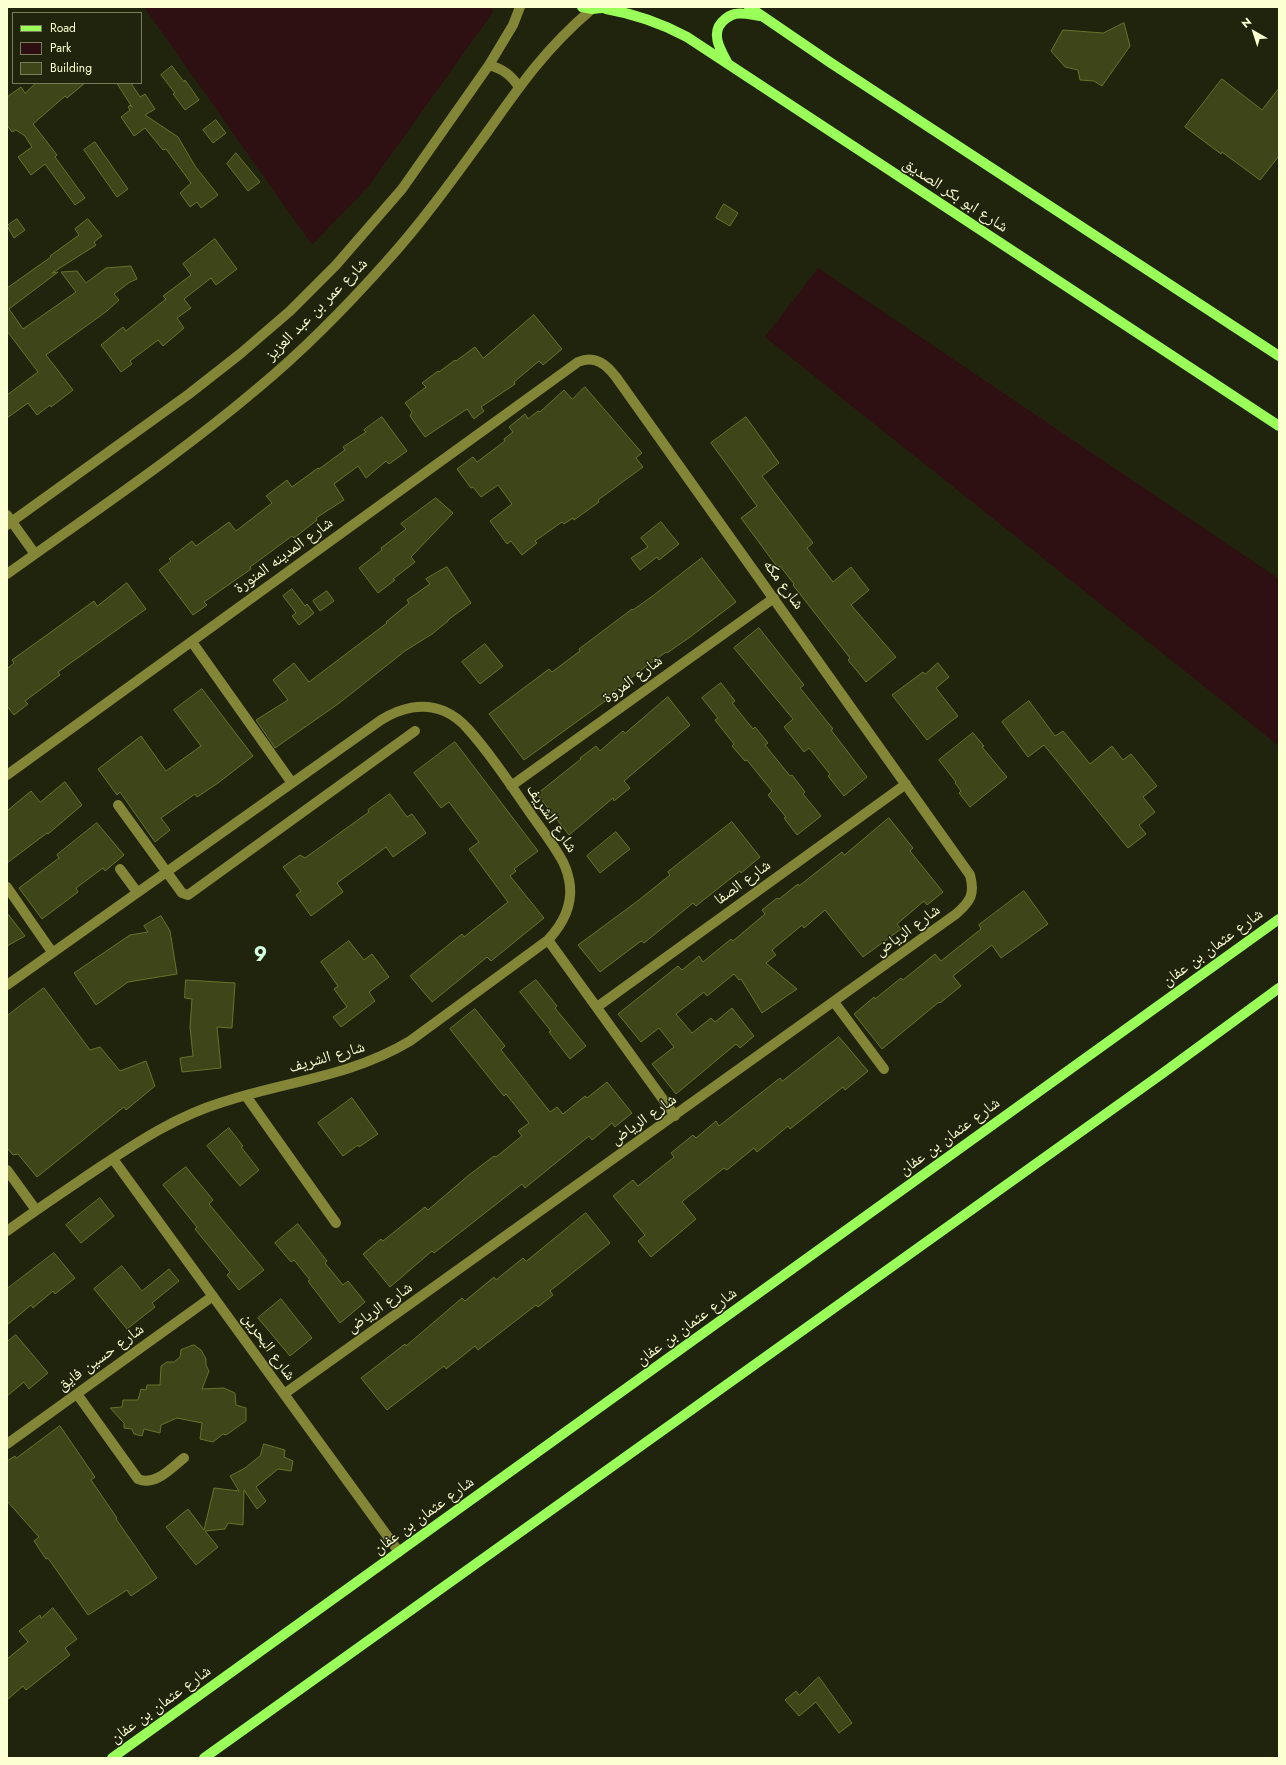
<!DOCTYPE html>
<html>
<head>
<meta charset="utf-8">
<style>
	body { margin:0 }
	#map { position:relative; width:1286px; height:1765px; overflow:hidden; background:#21240d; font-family:Jost,sans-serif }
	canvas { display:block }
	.frame { position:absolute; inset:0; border:8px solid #fbffd1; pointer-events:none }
	.legend { position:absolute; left:12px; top:12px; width:130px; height:72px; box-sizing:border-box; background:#21240d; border:1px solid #787c5b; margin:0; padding:5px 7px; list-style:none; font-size:12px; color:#fbffd1 }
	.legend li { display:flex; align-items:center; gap:8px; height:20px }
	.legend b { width:20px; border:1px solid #787c5b }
	.north { position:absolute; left:1234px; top:12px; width:40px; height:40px; -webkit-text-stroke:3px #21240d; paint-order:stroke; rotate:321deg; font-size:11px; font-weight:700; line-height:16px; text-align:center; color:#fbffd1 }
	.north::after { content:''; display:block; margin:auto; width:14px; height:18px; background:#fbffd1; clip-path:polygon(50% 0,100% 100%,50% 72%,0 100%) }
</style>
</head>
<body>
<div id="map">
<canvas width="1286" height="1765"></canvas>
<div class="frame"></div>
<ul class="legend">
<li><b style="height:5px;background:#9aff58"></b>Road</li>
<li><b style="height:11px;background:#2e1012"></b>Park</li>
<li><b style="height:11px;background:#3e4619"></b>Building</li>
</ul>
<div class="north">N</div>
</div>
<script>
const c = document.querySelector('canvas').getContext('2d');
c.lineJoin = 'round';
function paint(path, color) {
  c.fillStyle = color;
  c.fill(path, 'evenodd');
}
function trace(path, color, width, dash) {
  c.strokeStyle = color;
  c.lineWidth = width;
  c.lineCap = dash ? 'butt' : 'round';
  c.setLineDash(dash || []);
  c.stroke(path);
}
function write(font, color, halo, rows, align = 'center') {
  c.font = font + ' Jost,"Noto Naskh Arabic",sans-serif';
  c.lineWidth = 3;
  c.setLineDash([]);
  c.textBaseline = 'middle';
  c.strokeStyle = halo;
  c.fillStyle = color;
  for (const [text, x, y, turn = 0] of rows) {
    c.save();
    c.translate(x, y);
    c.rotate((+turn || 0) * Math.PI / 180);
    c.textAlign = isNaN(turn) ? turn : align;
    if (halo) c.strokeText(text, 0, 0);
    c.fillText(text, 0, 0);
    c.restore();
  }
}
paint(new Path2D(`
	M144,7h349v5l-125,175 -56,58z
	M818,268l461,311v167l-514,-409z`), '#2e1012');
const building = new Path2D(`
	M1124,23l6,23 -28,40 -8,-5 -14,-1 -2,-10 -13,-3 -14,-16 12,-21 40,3z
	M172,66l12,16 1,-2 14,20 -14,10 -12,-16 2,-1 -14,-18z
	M1222,79l40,31 17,-22v68l-19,24 -38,-28 -1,2 -36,-27z
	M36,83h49l-18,15 -2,-2 -32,28 24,31 -2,2 30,41 -10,7 -30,-41 -14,11 -13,-18 14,-10 -7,-11 -9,-6 -4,2 -5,-7v-28l14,-10 4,6z
	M117,83h14l9,14 5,-3 10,15 -10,6 33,22 17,29 23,29 -17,13 -4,-6 -7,5 -10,-14 11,-10 -25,-34 -3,1 -18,-22 -11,8 -13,-19 9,-7 -2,-3 2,-2 2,2z
	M216,120l10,13 -13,10 -10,-13z
	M95,142l33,47 -11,8 -33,-47z
	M236,153l24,29 -12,9 -21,-27z
	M724,204l14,9 -8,13 -14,-8z
	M17,219l8,11 -11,8 -7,-12z
	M88,219l14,17 -8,6 2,3 -44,28 6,-1 -49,37 14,20 53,-37 -15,-20 16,-1 9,12 20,-15 25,-2 6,13 -7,3 -16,12 5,6 -12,11 -61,44 27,35 -22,17 -1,-2 -13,10 -9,-12 -21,15v-23l31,-23 -31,-41v-43l44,-31 -1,-1 29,-21 -4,-6z
	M215,239l22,30 -21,16 -5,-7 -27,21 7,9 -14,10 7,10 -21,18 -5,-6 -28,21 2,3 -11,8 -20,-27 22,-18 3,4 40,-32 -3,-3 28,-21 -8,-11z
	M534,315l28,34 -19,16 -4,-4 -25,21 1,2 -34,23 3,4 -10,8 -7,-10 -42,28 -15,-21 2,-4 -7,-9 21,-16 -4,-4 16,-12 1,1 16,-12 1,1 19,-14 8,11z
	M585,387l57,66 -6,5 7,9 -45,33 1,2 -25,18 -1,-2 -9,6 -2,-2 -27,19 2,2 -15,12 -11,-14 -4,3 -17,-23 22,-17 -14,-19 -17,12 -8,-10 -2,1 -14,-19 16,-12 4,5 28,-21 -1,-2 9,-7 -4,-5 16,-13 3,5 10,-8 2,1 24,-22 8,9z
	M382,417l25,34 -18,13 -3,-3 -20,17 -8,-12 -24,18 10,16 -28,18 1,2 -23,18 -2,-2 -42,31 1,2 -47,33 3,3 -14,10 -34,-45 12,-9 -2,-2 23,-18 4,5 33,-24 7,9 36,-28 -6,-7 21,-16 5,7 26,-19 1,1 26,-19 -2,-3 23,-15 -2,-2z
	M746,417l33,46 -17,13 51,67 -6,5 26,34 18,-15 18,23 -18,15 45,52 -30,25 -18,-22 2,-2 -57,-73 1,-1 -14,-18 -2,2 -37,-50 16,-12 -46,-63z
	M436,498l17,15 -42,44 4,5 -22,17 2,1 -17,13 -19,-25 23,-18 -1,-2 25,-19 -5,-5z
	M661,522l18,22 -20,16 -2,-3 -17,13 -9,-12 17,-11 -7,-9z
	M702,558l34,44 -46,35 -23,16 -1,-1 -21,15 -39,30 2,2 -84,61 -35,-46 60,-45 3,3 28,-21 -1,-2 53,-40 1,1 21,-15z
	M447,567l24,36 -23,17v1l-16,13 -27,17 -67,53 -63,44 -19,-28 32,-20 -15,-20 21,-17 15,19 78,-59 -1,-1 23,-19 -2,-3 23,-16 -4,-5z
	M127,583l19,26 -88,63 2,3 -35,26 3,3 -14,11 -7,-9v-37l7,-6 -2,-3 82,-59 3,5z
	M292,589l13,17 2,-2 7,9 -15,12 -7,-9 4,-3 -13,-17z
	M327,591l7,10 -14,10 -7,-10z
	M759,628l45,57 -4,3 33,41 -2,1 36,47 -23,19 -16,-20 2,-2 -21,-26 -5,4 -20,-25 9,-8 -59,-71z
	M485,644l18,22 -23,18 -18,-22z
	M938,663l11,14 -13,11 22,28 -31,24 -35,-45 31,-23 2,2z
	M721,683l14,18 -3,2 21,26 2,-2 13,16 -3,2 25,31 2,-1 13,17 -2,2 18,22 -24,19 -13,-17 2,-1 -18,-22 4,-4 -25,-31 -2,1 -13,-15 2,-2 -19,-24 3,-2 -16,-20z
	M202,689l51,67 -35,27 -21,14 -2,-3 -34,24 9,12 -15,12 -35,-50 -3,3 -19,-26 43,-33 25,35 35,-25 -27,-36z
	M668,697l22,28 -66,56 6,7 -16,13 -1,-3 -44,37 -32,-41 44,-35 -1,-1 16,-12 4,5 23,-20 2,2z
	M1029,701l26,35 8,-5 27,33 22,-18 11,14 8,-6 26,32 -14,11 12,15 -16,13 7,9 -18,14 -84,-103 -16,12 -26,-35z
	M973,733l11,13 -2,1 25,30 -37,30 -11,-14 2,-2 -6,-8 1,-1 -17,-22z
	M455,742l83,109 -24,18 2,2 -6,5 34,42 -53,43 -4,-4 -55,45 -22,-26 52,-42 2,3 44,-35 -39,-53 10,-7 -30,-40 -8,6 -27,-35z
	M65,782l17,23 -34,29 -1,-1 -40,30v-52l24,-20 9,11z
	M390,794l17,23 5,-3 14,19 -33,24 -7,-10 -49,36 6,9 -32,24 -15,-21 5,-4 -18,-24 17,-12 5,3 64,-46 -1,-2z
	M889,818l24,30 -3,3 33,41 -16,13 -3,-4 -27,23 4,5 -38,28 -38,-47 -21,18 -2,-3 -30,25 4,5 -10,8 31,26 -35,24 -21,-34 -2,1 -5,-6 -27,22 -3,-4 -28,22 16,19 19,-15 4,4 17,-14 22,28 -14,12 -4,-4 -60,50 -24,-30 22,-17 -15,-19 -18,14 -23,-28 60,-48 4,4 17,-14 4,6 28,-23 2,2 32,-27 -3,-4 15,-12 2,1 19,-15 1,2 43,-34 2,3z
	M732,822l28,35 -19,16 -1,-2 -44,35 -3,-3 -49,40 -3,-2 -41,31 -22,-27 61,-45 31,-25 -2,-3z
	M97,823l27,32 -19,16 -2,-3 -27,20 2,4 -36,27 -23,-31 40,-30 -2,-3z
	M616,832l14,17 -30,24 -13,-17z
	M1024,891l24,33 -47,34 -9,-13 -39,31 8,10 -21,17 -1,-1 -57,47 -28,-35 20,-17 1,2 26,-21 2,2 32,-26 6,7 40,-32 -2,-4z
	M7,913l18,23 -18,10z
	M161,916l9,15 7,43 -49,8 -32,23 -22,-32 56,-38 18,-3 -4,-6z
	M349,941l15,19 8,-6 17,23 -20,15 6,9 -34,26 -8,-10 14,-10 -13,-18 4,-3 -17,-24z
	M186,980l49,3 -3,45 -15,-1 4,41 -39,4 -2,-14 13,-2 -3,-29 2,-28 -7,-1z
	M536,980l21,26 -2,2 31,38 -16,13 -21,-27 2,-1 -31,-39z
	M44,988l46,62 10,-3 20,24 26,-10 9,25 -29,24 -2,-3 -87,70 -19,-23 -5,1 -6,-7v-132z
	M475,1009l30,37 -4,4 49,62 7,-5 6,7 22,-18 2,2 20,-16 25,31 -17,14 -3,-4 -20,17 -3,-4 -64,52 -3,-4 -88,69 -2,-2 -42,36 -27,-33 18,-15 2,2 42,-34 3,3 41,-35 25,-19 2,1 26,-21 -4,-5 11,-8 -23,-29 -2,2 -54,-67z
	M839,1037l29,34 -23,19 -2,-3 -53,42 -2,-3 -31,26 -3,-4 -27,22 -3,-2 -40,32 -2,2 14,17 -45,38 -13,-16 7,-6 -32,-39 20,-16 5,6 36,-29 -3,-4 22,-18 3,3 20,-17 3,5 61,-48 2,3z
	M352,1098l26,36 -19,13 -1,-2 -15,11 -25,-33z
	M229,1128l14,18 -2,1 18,23 -19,16 -33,-40z
	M186,1167l27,33 -4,4 55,66 -25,20 -12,-15 3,-3 -35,-43 2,-2 -34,-42z
	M100,1198l14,18 -33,27 -15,-18z
	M586,1213l24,30 -60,48 3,4 -15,12 -2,-2 -58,45 -3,-4 -29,23 -2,-3 -57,44 -26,-32 44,-34 1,2 56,-48 3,3 29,-24 2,3 27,-22 3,3z
	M298,1224l29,37 -2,2 18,22 5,-4 17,21 -25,21 -32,-42 2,-1 -16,-20 -3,2 -16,-19z
	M54,1253l21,25 -20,16 -2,-3 -20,17 -2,-3 -24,20v-36z
	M122,1266l20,25 27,-22 10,12 -27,22 3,4 -28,22 -33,-40z
	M281,1299l31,39 -22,18 -32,-38z
	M16,1335l32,38 -19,16 -5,-7 -17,14v-54z
	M194,1345l7,5 5,9v6l3,6 -7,18 22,-1 11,5 1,12 10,3v13l-20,14 -3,-1 -10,8 -13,-3 2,-16 -25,-5 -16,7 -1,8 -16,-4 -2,7 -8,-2 -2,-5 -8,-1v-5l-14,-15 12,-1 1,-7h15l3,-11 5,1 1,-5h13l1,-19 6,-4h7l6,-5 1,-7z
	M60,1426l35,51 -4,3 26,38 -1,1 41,59 -26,18 -4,-6 -39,25 -40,-57 -2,1 -12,-18 5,-4 -32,-36v-40l8,-5 1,2z
	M264,1444l21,6 -1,7 9,4 -2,10 -13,-2 -22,18 10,14 -9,8 -13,-19 -1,35 -15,-2 -3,6 -20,2 13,16 -22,18 -30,-38 22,-18 16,21 10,-42 25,3 -9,-15 15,-8 15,-12z
	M53,1608l24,31 -12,9 5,7 -44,35 -3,-4 -16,14v-41l21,-17 -9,-11 21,-16 1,3z
	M819,1677l33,46 -13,10 -23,-31 -17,14 -14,-16 11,-9 3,4z`);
paint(building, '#3e4619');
trace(building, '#66732a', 1);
trace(new Path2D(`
	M489,65c14,4 22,10 30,22
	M7,515l28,39
	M7,525l182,-131 51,-40 50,-43 46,-46 66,-76 87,-124 24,-40 7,-18
	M7,574c85,-61 172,-119 251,-186 47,-39 89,-82 129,-127 37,-41 69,-86 101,-130 33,-47 59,-84 104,-122
	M192,642l100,141
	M7,775l571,-413c17,-7 28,2 38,15l354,498c5,19 1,26 -14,39l-672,480
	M511,786l263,-188
	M118,805l64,88 6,2 227,-164
	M120,869l17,23
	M7,887l45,65
	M548,940l127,176
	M7,985l374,-265c19,-12 42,-18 63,-9 9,4 18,11 24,18 22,24 40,52 58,78 12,18 27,36 37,55 4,8 6,16 7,24 2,21 -8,39 -22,54l-138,101c-60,36 -123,40 -187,61 -46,14 -84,39 -123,65 -31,21 -63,42 -93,64
	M834,1002l50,67
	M597,1007l309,-223
	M246,1096l90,127
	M113,1159l286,393
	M7,1170l29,40
	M77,1394l61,85c17,8 34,-12 46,-21
	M7,1444l206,-148`), '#838537', 10);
trace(new Path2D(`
	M582,7l10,2 19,-2
	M749,7l82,56 448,293
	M606,9c29,5 55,14 81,28l592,389
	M727,62c-7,-13 -16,-28 -5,-40 4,-4 8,-7 13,-8 8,-2 17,1 25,2
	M112,1758l1167,-839
	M204,1758l959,-685 116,-85`), '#9aff58', 10);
write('16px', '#fbffd1', '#21240d', [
	["شارع ابو بكر الصديق",955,196,33],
	["شارع عمر بن عبد العزيز",317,310,-45],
	["شارع المدينه المنورة",284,556,-36],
	["شارع مكه",783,585,54],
	["شارع المروة",633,680,-36],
	["شارع الشريف",551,819,56],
	["شارع الصفا",743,883,-36],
	["شارع الرياض",908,931,-36],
	["شارع عثمان بن عفان",1213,948,-36],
	["شارع الشريف",327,1058,-16],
	["شارع الرياض",644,1120,-35],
	["شارع عثمان بن عفان",950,1137,-36],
	["شارع الرياض",380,1308,-35],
	["شارع عثمان بن عفان",687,1327,-36],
	["شارع البحرين",268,1347,54],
	["شارع حسين فايق",101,1358,-36],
	["شارع عثمان بن عفان",424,1516,-36],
	["شارع عثمان بن عفان",161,1705,-36]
]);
c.letterSpacing = '1px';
write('bold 20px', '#d3ffe2', '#21240d', [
	["9",261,956]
]);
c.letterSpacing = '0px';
</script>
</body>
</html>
